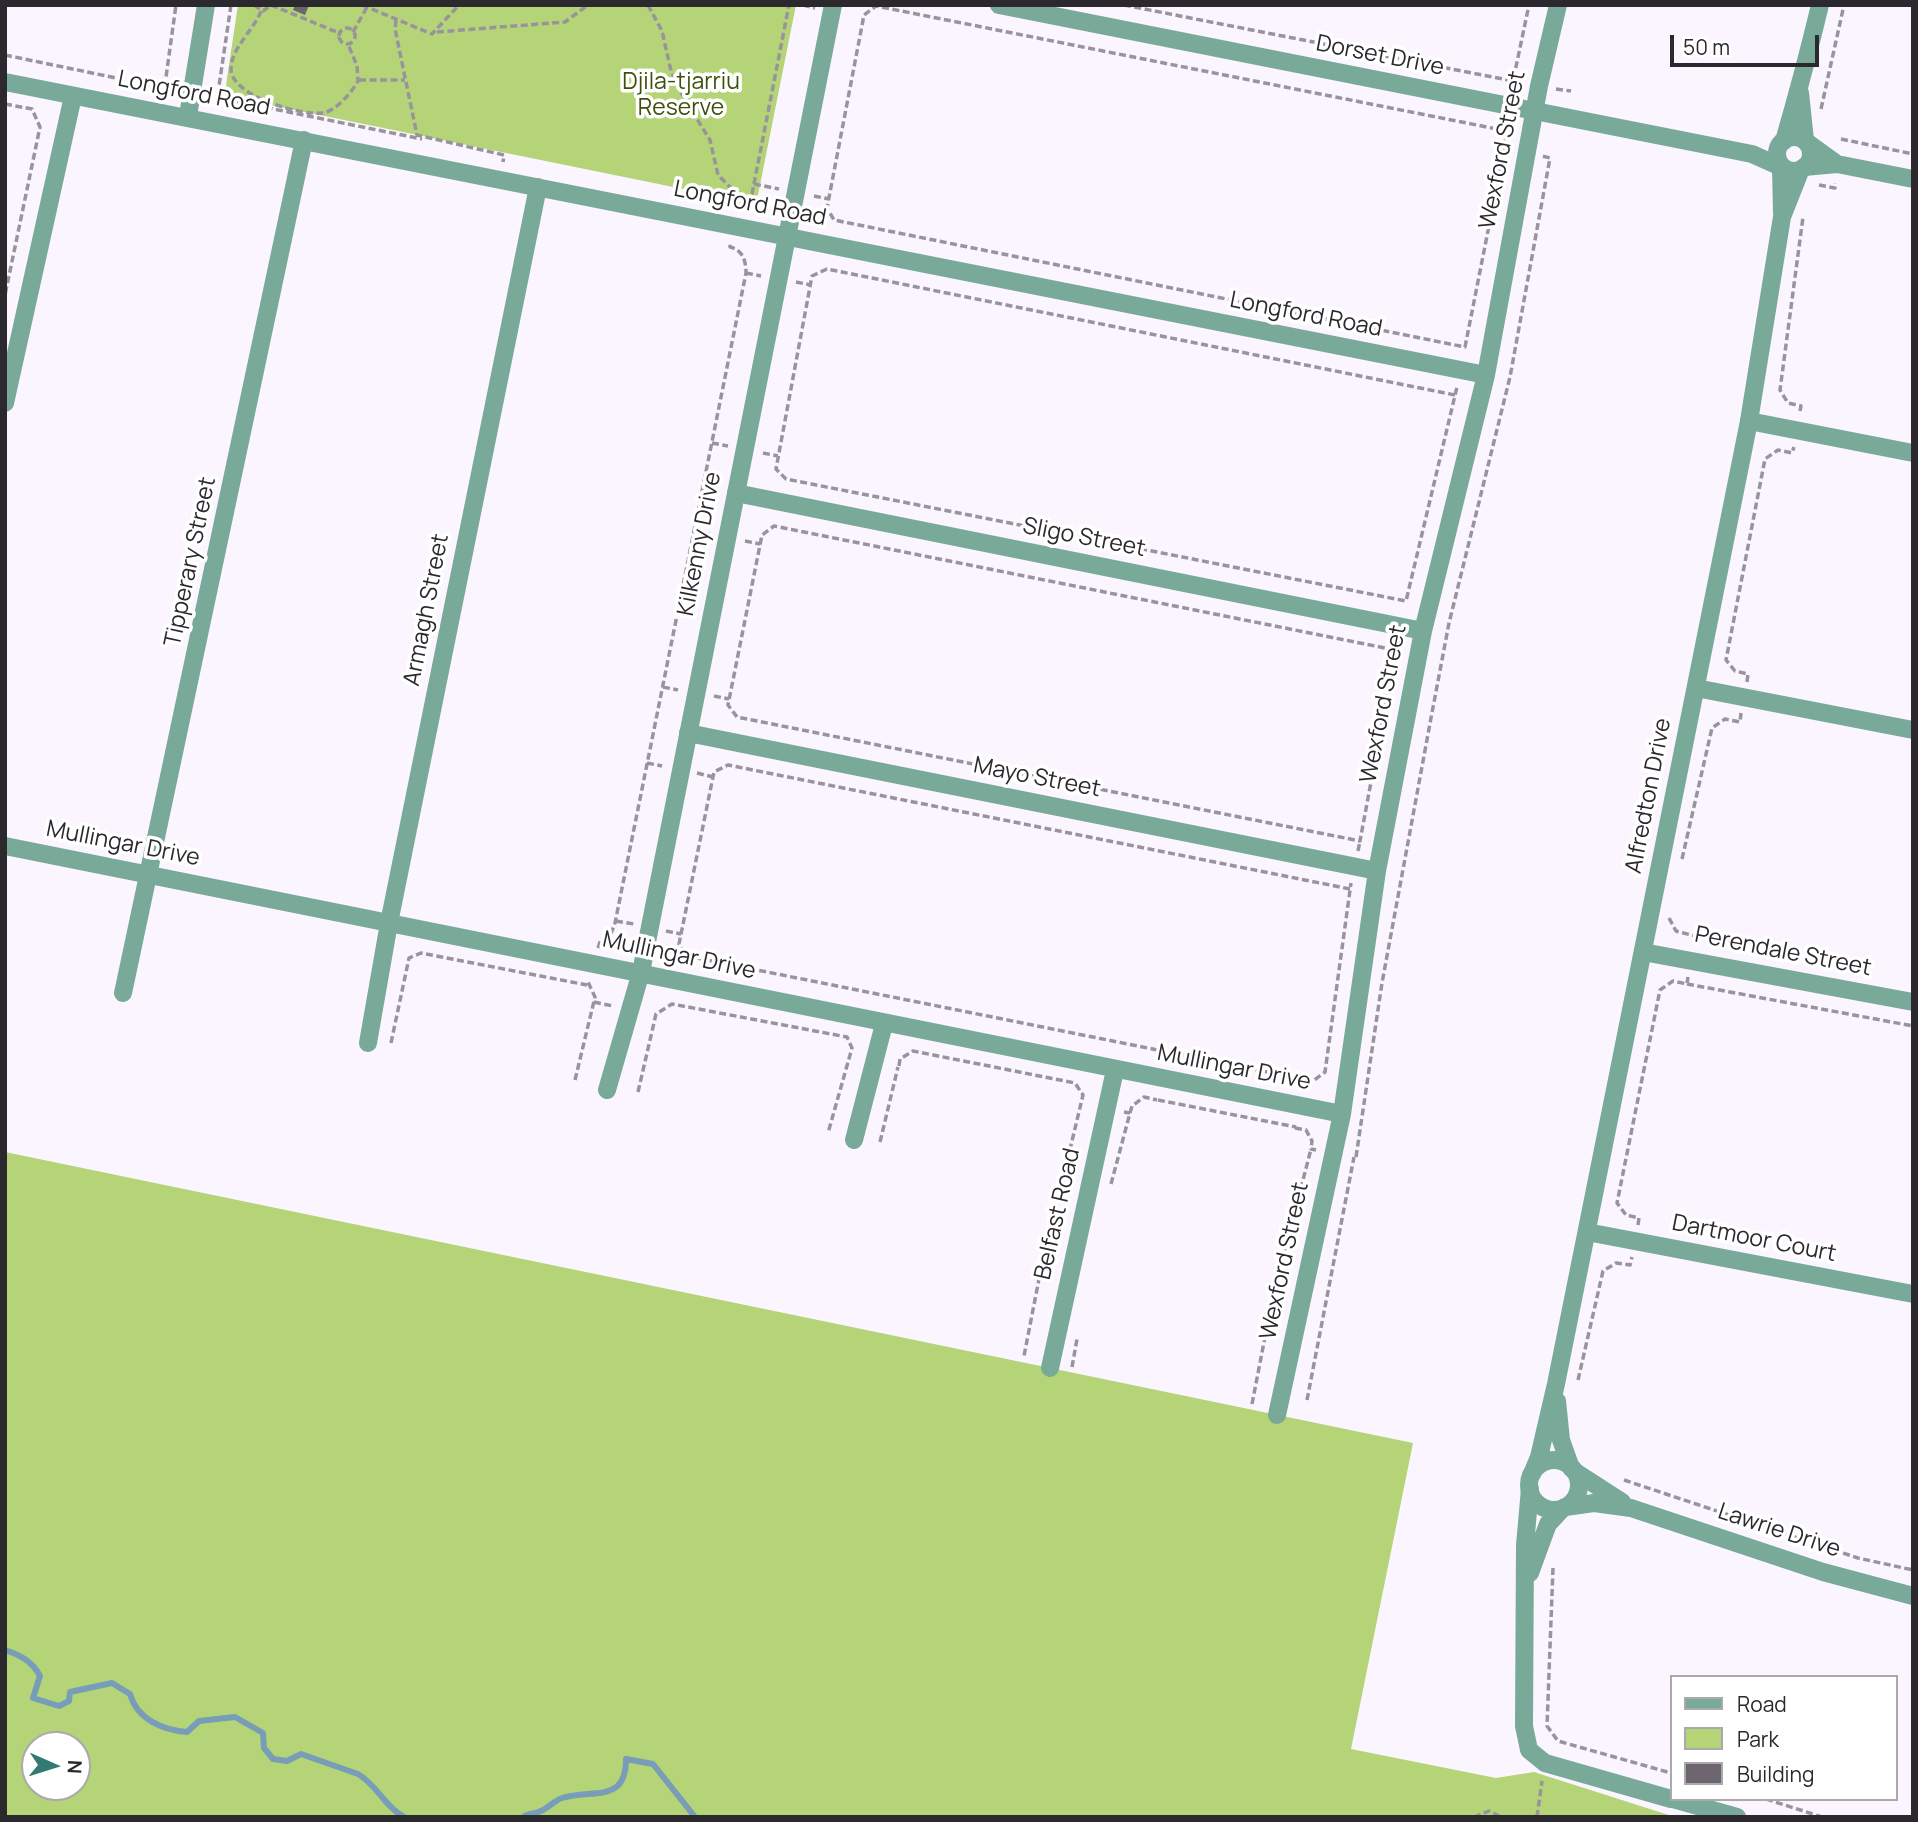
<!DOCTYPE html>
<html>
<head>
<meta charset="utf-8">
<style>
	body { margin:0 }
	#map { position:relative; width:1918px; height:1822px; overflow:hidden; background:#fbf5ff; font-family:Manrope,sans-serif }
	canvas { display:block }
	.frame { position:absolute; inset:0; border:7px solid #2b292d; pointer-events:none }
	.legend { position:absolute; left:1670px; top:1675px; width:228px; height:126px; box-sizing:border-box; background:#fff; border:2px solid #aaa9ab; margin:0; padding:9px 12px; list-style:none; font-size:21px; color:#2b292d }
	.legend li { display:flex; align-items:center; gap:14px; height:35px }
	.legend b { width:35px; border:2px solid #aaa9ab }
	.north { position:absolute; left:21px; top:1731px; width:70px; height:70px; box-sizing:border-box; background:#fff; border:2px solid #aaa9ab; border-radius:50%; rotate:93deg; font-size:19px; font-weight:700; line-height:28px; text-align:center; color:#2b292d }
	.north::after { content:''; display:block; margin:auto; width:24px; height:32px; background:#337a73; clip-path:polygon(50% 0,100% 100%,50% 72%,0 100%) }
	.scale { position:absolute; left:1670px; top:35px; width:149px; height:32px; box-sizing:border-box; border:4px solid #2b292d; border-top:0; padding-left:9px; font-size:21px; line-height:24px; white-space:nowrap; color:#2b292d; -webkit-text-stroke:5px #fff; paint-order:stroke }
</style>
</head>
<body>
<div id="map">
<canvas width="1918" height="1822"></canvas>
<div class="frame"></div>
<ul class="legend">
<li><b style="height:9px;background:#79a998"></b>Road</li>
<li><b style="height:19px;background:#b4d477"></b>Park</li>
<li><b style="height:19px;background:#6c6570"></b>Building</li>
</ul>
<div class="north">N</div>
<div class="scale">50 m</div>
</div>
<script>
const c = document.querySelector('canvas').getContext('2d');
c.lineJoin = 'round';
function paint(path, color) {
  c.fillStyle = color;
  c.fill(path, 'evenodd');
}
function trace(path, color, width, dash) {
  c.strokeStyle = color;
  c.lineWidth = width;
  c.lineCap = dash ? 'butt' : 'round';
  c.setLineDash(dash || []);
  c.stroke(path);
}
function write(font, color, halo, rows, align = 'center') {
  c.font = font + ' Manrope,sans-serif';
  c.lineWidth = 7;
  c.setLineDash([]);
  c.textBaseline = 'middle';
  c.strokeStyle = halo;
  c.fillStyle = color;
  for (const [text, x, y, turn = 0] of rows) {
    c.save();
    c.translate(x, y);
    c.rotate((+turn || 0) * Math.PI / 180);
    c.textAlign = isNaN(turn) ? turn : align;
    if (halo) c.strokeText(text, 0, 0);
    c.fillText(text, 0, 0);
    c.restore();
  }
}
paint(new Path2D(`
	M238,5h558l-38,190 -11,7 -516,-105 -5,-12z
	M5,1152l1408,291 -62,306 145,29 38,-6 141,45h-1670zM35,1745h42v42h-42z`), '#b4d477');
trace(new Path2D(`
	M5,1650c15,5 27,11 35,26l-7,22 26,8 10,-5 1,-9 42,-9 18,11c7,25 32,36 57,38l12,-11 36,-4 28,16 1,15 9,11 14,2 14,-7 57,20c18,10 27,33 46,43
	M523,1817c6,-4 9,-3 15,-5 9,-2 15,-11 24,-14 29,-10 64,7 64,-39l27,5 42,53`), '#789db8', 6);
paint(new Path2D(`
	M295,5h14l-4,10 -12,-5z`), '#6c6570');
trace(new Path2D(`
	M231,5l-12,81 10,14 193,39
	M254,5l9,6 8,-6 68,28
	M362,5l70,29 27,-29
	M648,5l14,26 9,40 9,20 30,49 8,35 15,15 3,14
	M803,5l12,3
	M1124,5l389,76 16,-76
	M261,11c-7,19 -30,37 -30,58 0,27 70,47 92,44 13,-2 29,-21 35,-32l-1,-15 -9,-22
	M396,20l-1,9 22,106 87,20 -1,7
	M339 36a8 8 0 1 1 16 0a8 8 0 1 1-16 0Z
	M353,32l14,-25
	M437,32l128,-10 23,-17
	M5,55l150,31 11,-9 10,-72
	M359,80h46
	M1556,89l15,2
	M1512,90l1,-9 8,2
	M5,104l27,5 8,18 -35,168
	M1821,109l23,-104
	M1507,131l-631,-125 -12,9 -37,193 7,12 631,127 39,-197 4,-28
	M1841,139l72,15
	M754,184l25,5
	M1819,185l16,3v-5
	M814,196l15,3
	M736,208l16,-14 37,-189
	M746,273l15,3
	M796,282l15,3
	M1455,395l-628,-126 -15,7 -36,193 10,10 620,122 51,-214
	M1800,411l1,-5 -13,-3 -8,-13 23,-173
	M712,443l16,3
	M763,453l15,3
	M694,530l16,4
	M745,541l15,3
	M1395,650l-621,-124 -12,9 -34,170 9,12 623,124 37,-199
	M1747,682l1,-8 -13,-3 -9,-11 39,-201 13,-9 14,3 2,-6
	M663,687l15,3
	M714,696l15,3
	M647,763l15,3
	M697,773l16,4
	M1358,851l2,-10
	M1682,859l30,-131 13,-9 15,3 1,-9
	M1350,889l-622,-124 -14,7 -35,172 8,12 626,125 12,-9 26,-189
	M1669,918l7,13 19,5 -1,6
	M616,921l18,3
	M666,931l15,3
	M598,948l3,-9 9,-3 5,-13 131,-650c0,-12 -3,-23 -16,-26v-4
	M1687,984l226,42
	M594,1002l19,4
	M391,1043l18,-85 12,-5 166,32
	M899,1066l1,-7 13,-8 162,32 8,12 -44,184 -15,77
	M575,1080l20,-83 -7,-15
	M638,1092l18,-78 16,-10 175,33 5,11 -24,85
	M1158,1100l138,27
	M1130,1113l2,-7 12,-9 13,3
	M1295,1128l11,2 6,11 -1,8 5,1
	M880,1142l18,-75
	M1356,1157l26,-174 49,-265 18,-95 61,-246 40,-219 -8,-2
	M1111,1184l19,-71 -6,-1
	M1638,1225l1,-7 -13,-3 -9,-12 43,-213 13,-9 14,3 1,-7
	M1072,1367l5,-28
	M1578,1380l25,-109 13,-8 14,2 2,-8
	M1307,1400l47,-243
	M1252,1404l21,-108 38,-147
	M1624,1480l234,78 55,12
	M1553,1568l-6,158 11,15 113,32
	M1766,1799l56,18
	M1474,1817l15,-6 12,6
	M1537,1817l5,-36`), '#98949c', 3.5, [7, 3.5]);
trace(new Path2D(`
	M999,5l753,149 27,12
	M5,82l1481,293
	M188,116l18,-111
	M1808,143l29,21 76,15
	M1804,167l33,-3
	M5,403l68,-307
	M1749,421l164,32
	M736,493l687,138
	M1696,688l217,42
	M688,733l689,138
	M5,846l1337,268
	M1643,952l270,50
	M123,993l181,-853
	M368,1043l21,-120 149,-736
	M854,1140l30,-116
	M1587,1232l326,62
	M1050,1368l65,-298
	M1277,1415l65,-301 35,-243 46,-240 63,-256 53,-289 19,-81
	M1530,1489l-5,56 -1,181 5,24 16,13 126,36
	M1530,1573l18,-49 14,-15
	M1673,1799l64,18`), '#79a998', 18);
trace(new Path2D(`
	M1800,93l5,47
	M1777 154a17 17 0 1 1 34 0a17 17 0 1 1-34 0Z
	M1784,141c13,-45 25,-90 36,-136
	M1781,168l1,45
	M607,1090l34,-118 192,-967
	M1557,1401l4,39 10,28
	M1529 1485a25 25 0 1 1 50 0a25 25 0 1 1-50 0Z
	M1574,1471l48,31
	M1532,1474l7,-17 17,-73 193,-963 33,-204 19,-48
	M1565,1507l29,-4 37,5 192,64 90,24`), '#79a998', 18);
write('23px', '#2b292d', '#fff', [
	["Dorset Drive",1380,56,11],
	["Longford Road",194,94,11],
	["Wexford Street",1503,150,-79],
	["Longford Road",750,204,11],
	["Longford Road",1306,315,11],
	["Sligo Street",1084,538,11],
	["Kilkenny Drive",700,544,-79],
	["Tipperary Street",191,562,-78],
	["Armagh Street",427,610,-79],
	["Wexford Street",1384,704,-79],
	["Mayo Street",1037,778,11],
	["Alfredton Drive",1649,796,-79],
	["Mullingar Drive",123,844,11],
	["Perendale Street",1783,952,11],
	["Mullingar Drive",679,956,12],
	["Mullingar Drive",1234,1068,11],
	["Belfast Road",1058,1214,-77],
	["Dartmoor Court",1754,1239,11],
	["Wexford Street",1285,1261,-78],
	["Lawrie Drive",1779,1531,18]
]);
write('23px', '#3e510b', '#fff', [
	["Djila-tjarriu",681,83],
	["Reserve",681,109]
]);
</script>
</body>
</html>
